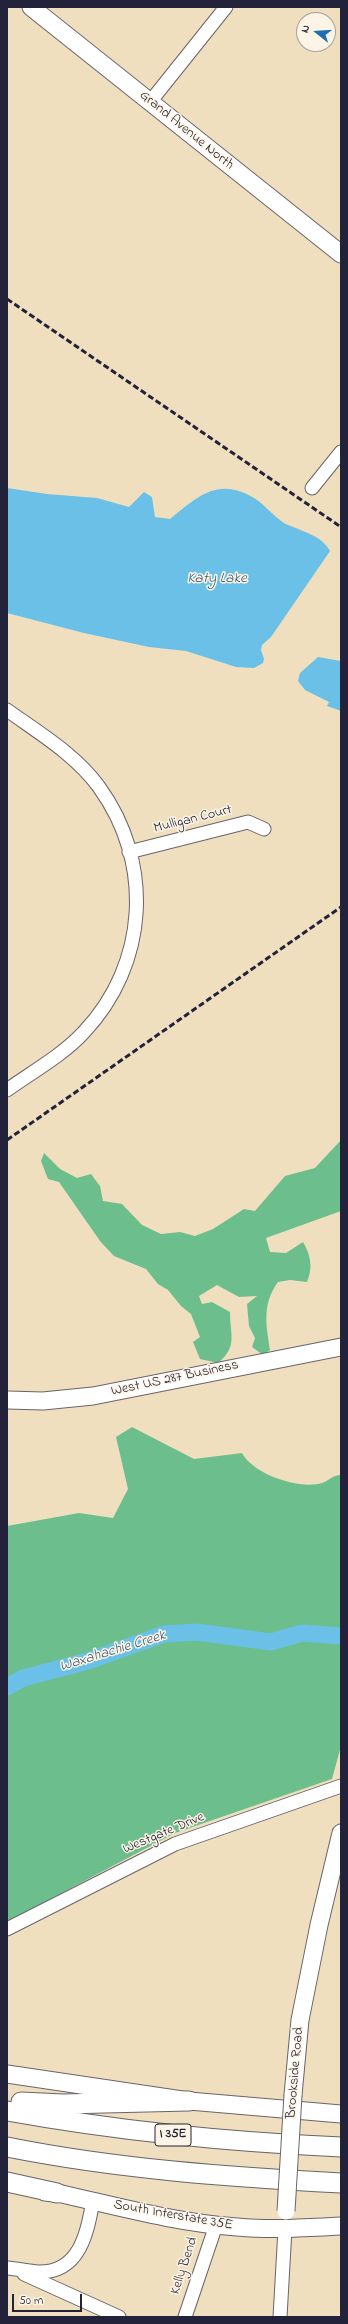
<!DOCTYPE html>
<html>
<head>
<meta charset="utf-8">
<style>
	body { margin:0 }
	#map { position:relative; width:348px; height:2324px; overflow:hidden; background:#efdfbe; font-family:"Indie Flower",sans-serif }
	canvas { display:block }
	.frame { position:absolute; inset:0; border:8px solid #22223b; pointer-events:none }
	.north { position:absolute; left:296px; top:12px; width:40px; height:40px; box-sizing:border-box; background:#fcf5e5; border:1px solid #a5a1a1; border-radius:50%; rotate:287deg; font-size:11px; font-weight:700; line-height:16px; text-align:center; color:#22223b }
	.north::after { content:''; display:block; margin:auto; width:14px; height:18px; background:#1f6fb2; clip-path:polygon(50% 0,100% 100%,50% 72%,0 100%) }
	.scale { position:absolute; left:12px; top:2294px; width:70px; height:18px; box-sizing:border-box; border:2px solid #22223b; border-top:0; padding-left:5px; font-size:12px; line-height:14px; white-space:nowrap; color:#22223b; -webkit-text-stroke:3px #fcf5e5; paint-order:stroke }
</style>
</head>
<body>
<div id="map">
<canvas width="348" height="2324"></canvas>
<div class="frame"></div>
<div class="north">N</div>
<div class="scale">50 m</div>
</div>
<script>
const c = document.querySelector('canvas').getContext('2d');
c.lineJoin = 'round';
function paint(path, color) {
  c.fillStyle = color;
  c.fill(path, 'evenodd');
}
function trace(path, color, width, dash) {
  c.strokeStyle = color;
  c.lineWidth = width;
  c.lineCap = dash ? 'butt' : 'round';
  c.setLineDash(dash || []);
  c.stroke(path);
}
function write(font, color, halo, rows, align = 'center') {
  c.font = font + ' "Indie Flower",sans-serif';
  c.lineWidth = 3;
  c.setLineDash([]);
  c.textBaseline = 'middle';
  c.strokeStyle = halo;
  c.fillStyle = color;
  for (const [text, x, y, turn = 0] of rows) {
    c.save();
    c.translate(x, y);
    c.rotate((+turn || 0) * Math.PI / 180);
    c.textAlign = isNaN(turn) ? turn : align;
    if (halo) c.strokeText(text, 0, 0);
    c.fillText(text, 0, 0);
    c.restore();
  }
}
paint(new Path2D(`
	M341,1140v71l-75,27 4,14 16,1 17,-11c8,14 10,25 4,40l-17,-2 -12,2c-16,22 -12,42 -8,68l-7,5 -11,-8 3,-9 -6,-12 -2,-22 10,-8 -18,1 -22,-12 -18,11 3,8 10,-2 18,10c0,24 8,34 -12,51l-18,-4 -7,-17 7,-5 -9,-23 -10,-8 -13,-16 -10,-6 -12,-15 -32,-13 -14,-15 -41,-59 -11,-3 -7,-18 3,-8 16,16 17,9 14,-4 9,12 3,15 19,3 20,21 19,9 19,-2 15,4 18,-7 31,-20 11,2 30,-35 30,-8z
	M132,1427l62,32 48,-6c11,21 57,37 80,30 7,-2 10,-8 19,-8v271l-9,33 -157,54 -168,89v-396l72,-13 34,5 15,-29 -12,-52z`), '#6cbf8c');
paint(new Path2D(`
	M7,488l40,6 50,4 32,9 15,-15 8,5 3,20 15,2c27,-22 48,-43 84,-21 9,5 19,18 30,25 15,8 37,11 46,28l-59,86 -9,8 -1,5 3,9 -1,4 -9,5 -18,-1 -50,-16 -37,-4 -65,-14 -77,-20z
	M318,657l23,4v50l-14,-5 2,-4 -24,-12 -7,-9 2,-8z`), '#6ac0e7');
trace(new Path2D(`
	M7,1687l16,-9 65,-17 76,-27 33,-2 74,10 31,-9 39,3`), '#6ac0e7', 17);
const minor = new Path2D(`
	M150,102l76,-95
	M312,488l29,-36
	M7,710c32,23 69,45 92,77 55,76 49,177 -15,245 -21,23 -52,40 -77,58
	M129,852l119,-30 16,7
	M7,1929l168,-85 166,-58
	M7,2268c10,1 21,3 31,4 42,1 49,-39 55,-71
	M24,2274l95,43
	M185,2317l31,-92
	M280,2317l5,-88`);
const major = new Path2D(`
	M31,7l310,247
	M7,1400l36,1 50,-5 248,-49
	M7,2074l182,27 152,13
	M293,2095l7,-75 19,-95 22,-92
	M45,2192l12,1c59,13 120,30 180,34 35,3 69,1 104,-1`);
const highway = new Path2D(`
	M21,2102l42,2 126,-3
	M7,2111c111,20 222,31 334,36
	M7,2147c110,22 222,30 334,36
	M7,2182l50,11`);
trace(minor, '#6a6469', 15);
trace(major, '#6a6469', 19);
trace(highway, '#6a6469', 21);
trace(minor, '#fff', 13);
trace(major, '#fff', 17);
trace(highway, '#fff', 19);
trace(new Path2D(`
	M7,299l334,228
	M7,1140l334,-233`), '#22223b', 3, [6, 3]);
const majorBridge = new Path2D(`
	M286,2211l7,-116`);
trace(majorBridge, '#6a6469', 19, []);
trace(majorBridge, '#fff', 17);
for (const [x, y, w] of [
	[173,2135,36]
]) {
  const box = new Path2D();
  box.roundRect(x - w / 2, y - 11, w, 22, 3);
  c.fillStyle = '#fcf5e5';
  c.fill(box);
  trace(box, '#22223b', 1);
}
write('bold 13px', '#22223b', null, [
	["I 35E",173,2135]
]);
write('14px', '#22223b', '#fcf5e5', [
	["Grand Avenue North",186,131,39],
	["Mulligan Court",193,820,-14],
	["West US 287 Business",175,1379,-12],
	["Westgate Drive",164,1834,-23],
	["Brookside Road",296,2073,-85],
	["South Interstate 35E",173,2216,10],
	["Kelly Bend",185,2266,-72]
]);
write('italic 15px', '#3b5977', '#fcf5e5', [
	["Katy Lake",217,580],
	["Waxahachie Creek",113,1652,-17]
]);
</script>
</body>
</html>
